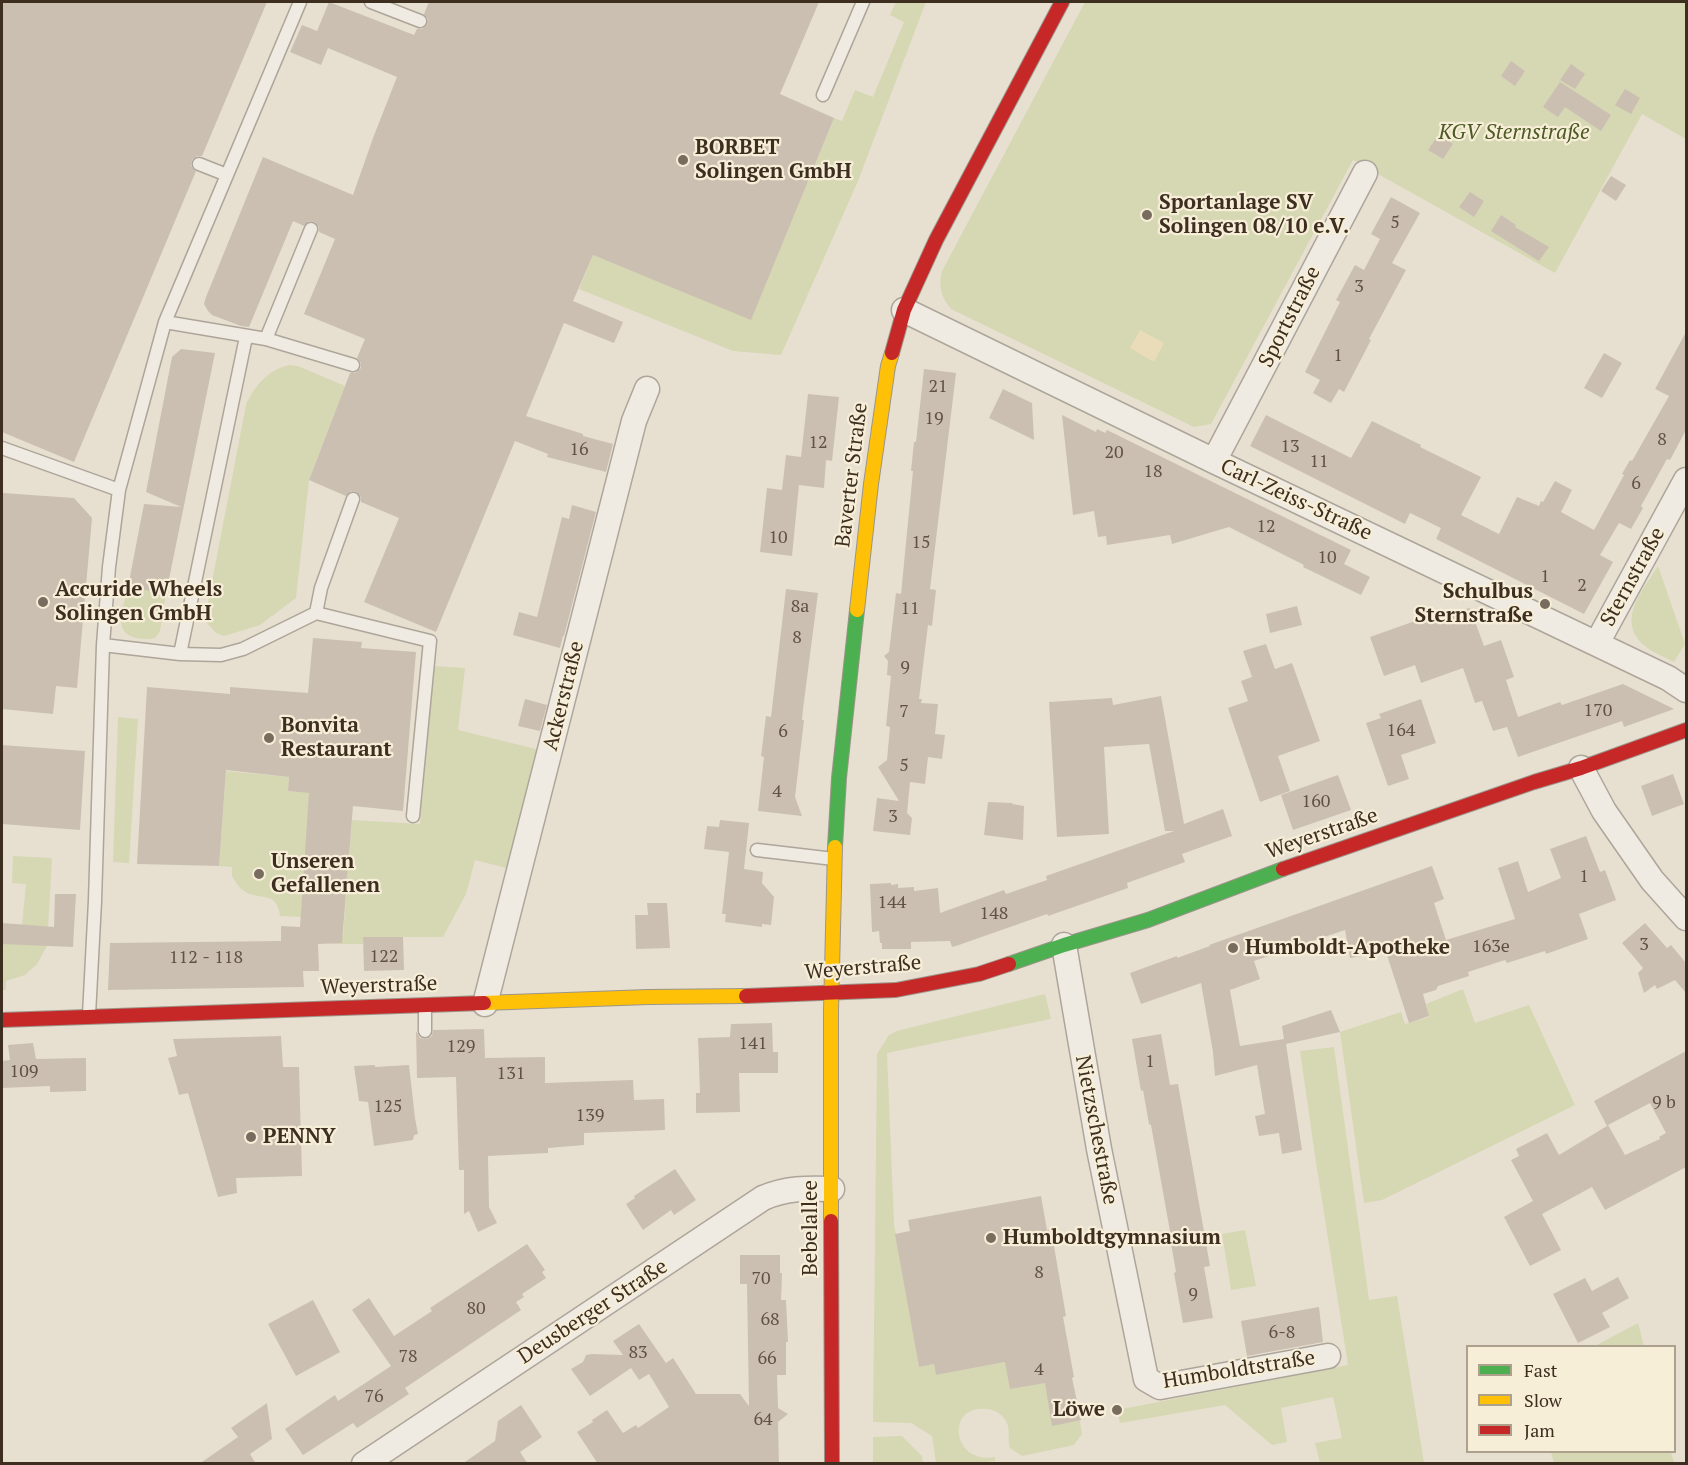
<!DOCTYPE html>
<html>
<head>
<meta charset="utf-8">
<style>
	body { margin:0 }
	#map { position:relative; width:1688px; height:1465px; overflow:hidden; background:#e7e0d1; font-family:"PT Serif",serif }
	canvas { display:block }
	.frame { position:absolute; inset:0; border:3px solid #3d2e20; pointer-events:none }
	.legend { position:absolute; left:1466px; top:1345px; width:210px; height:108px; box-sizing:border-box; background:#f7eed8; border:2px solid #ada18e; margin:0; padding:8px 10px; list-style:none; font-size:18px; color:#3d2e20 }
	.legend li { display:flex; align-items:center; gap:12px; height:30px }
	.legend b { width:30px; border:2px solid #ada18e }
</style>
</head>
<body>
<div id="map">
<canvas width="1688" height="1465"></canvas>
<div class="frame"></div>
<ul class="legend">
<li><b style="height:8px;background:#4caf50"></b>Fast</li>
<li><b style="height:8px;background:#ffc107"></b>Slow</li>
<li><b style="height:8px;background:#c62828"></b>Jam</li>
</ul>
</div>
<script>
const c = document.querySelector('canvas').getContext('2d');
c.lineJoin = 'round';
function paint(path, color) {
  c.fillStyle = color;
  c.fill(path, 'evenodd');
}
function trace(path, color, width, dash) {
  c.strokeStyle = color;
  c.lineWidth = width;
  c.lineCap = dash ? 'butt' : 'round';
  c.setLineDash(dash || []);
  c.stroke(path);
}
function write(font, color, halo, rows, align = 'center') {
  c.font = font + ' "PT Serif",serif';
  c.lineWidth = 4.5;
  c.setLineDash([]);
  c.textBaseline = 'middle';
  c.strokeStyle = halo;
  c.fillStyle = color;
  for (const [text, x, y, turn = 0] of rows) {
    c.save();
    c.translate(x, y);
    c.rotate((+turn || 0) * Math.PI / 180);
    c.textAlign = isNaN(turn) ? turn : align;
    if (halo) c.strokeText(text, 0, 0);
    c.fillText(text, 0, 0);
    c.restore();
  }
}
paint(new Path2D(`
	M896,2h30l-68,179 -77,174 -48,-4 -154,-62 14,-34 158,64 83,-201 8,3 13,-31 18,7 31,-75 -14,-7z
	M1085,2h601v137l-44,-25 -87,159 -202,-113 -142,264 -17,3 -243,-118c-10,-12 -13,-23 -9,-38z
	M290,365l8,1 47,20 -36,94 -13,118 -36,27 -36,11 -8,-3 -9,-10 -2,-5 41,-213c7,-18 24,-37 44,-40z
	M1658,566l27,78 -11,18c-9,-5 -21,-9 -29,-16 -30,-25 -2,-56 13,-80z
	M128,587l38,7 -6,37 -5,7c-7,2 -12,1 -19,0 -25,-6 -12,-32 -8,-51z
	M434,666l31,2 -7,62 82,20 -30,119 -35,-9 -9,34 -23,43h-80v7h-31l1,-8h10l9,-116 68,4z
	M118,717l20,2 -9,144 -16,-1z
	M226,771l63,6 -1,14 22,2 -9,124 -21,-1c-3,-26 -20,-15 -36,-25 -6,-4 -9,-10 -12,-15v-9l-13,-1z
	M13,856l39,2 -5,88 -10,18 -12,11 -19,6v9h-4v-66l20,1 4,-41 -14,-1z
	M1463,989l12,34 54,-18 46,100 -193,95 -18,3 -24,-171 61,-20 4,12 24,-7 -3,-13z
	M1045,994l6,25 -164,34 7,171 25,142 15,-2 2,11 69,-13 67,16 10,56 -8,11 -52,11 -12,-8c-3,-9 1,-18 -4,-27 -4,-7 -12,-12 -20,-12 -41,-4 -34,56 9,48v4l-28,3 -31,-1 -4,-27 -21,-13 -38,-1 4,-368 12,-19 8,-4z
	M1334,1047l35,253 28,-4 27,167h-104l-5,-20 27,-5 -9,-41 -52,11 6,34 -15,3 -47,-40 -105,18 -3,-13 231,-45 -33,-209 -15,-105z
	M1245,1230l11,56 -25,4 -9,-56z
	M1638,1323l6,23h-49z
	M902,1436l20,20 1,7h-50v-26z
	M1551,1452h120l3,11h-120z`), '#d6d7b3');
paint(new Path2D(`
	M1140,330l24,13 -10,19 -24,-14z`), '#eadcb9');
paint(new Path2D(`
	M2,2h265l-65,154h-5l-5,4 -1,6 5,5 -122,291 -72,-30z
	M329,2l85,33 3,-6h5l5,-5 1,-5 -4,-5 5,-12h390l-39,92 54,24 -83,202 -158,-65 -20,46 50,21 -9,21 -50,-20 -38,93 57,18v2l30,8 -7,28 -59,-15 1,-3 -33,-13 -79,191 -72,-30 35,-84 -38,-16v-5l-5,-5 -5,-1 -5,5 -37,-16 41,-107h5l6,-5v-5l-4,-5 8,-19 -61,-25 31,-75 -16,-7v-5l-4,-5 -6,-1 -5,5 -11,-5 -44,106 -8,-1 -29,-11 -4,-4 -4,-7 2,-7 57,-140 90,38 20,-57 24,-61 -69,-29 -7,17 -31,-13 12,-27 15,6z
	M1511,61l14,10 -10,15 -14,-10z
	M1571,64l14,10 -10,15 -15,-9z
	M1560,82l51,33 -10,16 -36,-24 -7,10 -15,-10z
	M1625,89l15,9 -9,16 -16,-9z
	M1439,134l14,10 -10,15 -15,-9z
	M1611,176l15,9 -10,16 -15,-10z
	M1470,192l14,9 -10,16 -15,-10z
	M1391,197l29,16 -28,50 14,7 -37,69 2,1 -27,52 -5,-3 -8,14 -18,-10 7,-13 -15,-8 35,-70 -4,-2 19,-35 9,5 16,-31 -9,-5z
	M1501,215l15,10 -1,2 34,20 -10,14 -48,-30z
	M1686,332v98l-16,30 -3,-1 -26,47 2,2 -12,21 -12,-6 -19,32 13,7 -29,52 -148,-75 5,-11 -31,-15 -5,11 -155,-78 16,-31 85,43 21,-37 49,24 -1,2 61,30 -20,38 38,19 18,-37 22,9 2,-5 2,1 12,-21 17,9 -11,22 33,18 30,-55 -2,-1 8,-14 2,1 37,-65 -14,-7z
	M181,349l34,4 -49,241 -38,-7 16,-83 37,3 -35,-15 26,-135z
	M1604,353l18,10 -20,35 -18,-10z
	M924,369l32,4 -26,216 6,1 -4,36 -4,-1 -9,74h3l-1,4 17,1 -3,30 10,1 -3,24 -14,-2 -3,27 -15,-2 -3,31 5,5 -2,17 -37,-4 4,-33 22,3 -21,-34 9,-7 3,-33 -4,-1 5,-50 -4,-1 1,-14 -4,-5 5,-4 7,-59 5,1 12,-123h-2l3,-29h2z
	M1003,389l29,14 2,37 -45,-22z
	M808,394l31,3 -7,64 -6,-1 -2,28 -25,-3 -7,71 -32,-4 7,-64 15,2 4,-35 15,2z
	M1062,415l34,17 1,-3 8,4 2,-3 244,120 -7,14 26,13 -9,18 -58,-28 1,-2 -75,-38 -57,17 -2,-9 -63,10 -1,-9 -8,1 -4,-26 -21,4z
	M3,493l71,5 18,20 -15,170 -21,-2 -3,28 -51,-5v-197z
	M572,505l24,7 -32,124h-1l-3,12 -47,-13 6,-23 18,5 25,-100 7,2z
	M786,589l32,4 -15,116 -1,11h2l-9,77 7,19 -44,-5 6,-54 -3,-1 5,-40 5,1z
	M1297,606l5,19 -32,8 -4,-19z
	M1470,608l14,38 17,-6 13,37 -8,3 12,37 42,-15 2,3 61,-21 51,25 -50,18 -2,-6 -104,36 -11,-30 -14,4 -11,-30 -7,2 -12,-35 -42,15 -6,-18 -31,11 -14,-39 45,-16z
	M313,638l49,4 -1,6 55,4 -13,159 -50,-5 -11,137 -24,1 1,27h-16l1,16 -196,3 2,-47 171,-2v-15l19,1 9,-134 -21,-2 1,-14 -63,-7 -7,96 -82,-2 10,-177 83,7v-7l78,6z
	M1266,644l9,25 17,-6 28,78 -42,15 12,35 -30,11 -32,-94 20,-7 -7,-20 11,-4 -9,-26z
	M1161,696l23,128 39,-15 9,27 -50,18 3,8 -58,21 1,5 -80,28 -1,-2 -91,32 -4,1 -2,-6 -39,1v7h-29v-6h-2l-1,-12 -7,1 -2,-48 21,-1v2l7,-1v4l16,-1v4l24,-3 2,25 64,-23 2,4 41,-14 -1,-4 128,-45h-9l-16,-87 -45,3 5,87 -52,3 -8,-135 63,-4 1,7z
	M525,699l22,6 -7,26 -22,-5z
	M1421,699l15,44 -35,12 8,24 -21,7 -22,-63 15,-5 -2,-4z
	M2,745l83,6 -5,79 -78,-6z
	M1673,774l11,30 -32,12 -11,-30z
	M1338,775l13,35 -58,20 -12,-35z
	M988,802l24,1v1l12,2 -1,34 -39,-5z
	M720,820l29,3 -5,46 19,3 -1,11 12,14 -3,28 -9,-1v3l-37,-5 1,-8h-4l7,-62 -25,-3 3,-23 12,1z
	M1586,836l14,36 5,-2 11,30 -37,14 9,25 -42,15 -1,-3 -38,12 -2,-3 -37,12 1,4 -31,10 -2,4 -13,4 6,22 -20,7 -23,-71 -36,6 -5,-28 -91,31 6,18 -30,11 10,56 44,-7 -2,-13 49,-16 9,22 -54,12 16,106 -20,4 -3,-21 -20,3 -4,-20 10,-2 -8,-49 -42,11 -2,-24 -12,-69 -60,21 -11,-31 47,-17v2l33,-12 -1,-1 223,-79 12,33 -10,4 12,37 69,-21 -17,-51 20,-7 10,31 33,-14 -11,-29z
	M55,894h21l-3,53 -71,-3v-21l52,4z
	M647,903h20l3,45 -34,1 -1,-34h13z
	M1645,923l22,25 4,-3 15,18v30l-11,-13 -18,9 -2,-4 -11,8 -6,-20 5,-5 -21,-25z
	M363,937h40l1,33 -40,1z
	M772,1023l1,29h5v21h-39l1,39 -44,1v-20h4l-2,-55 32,-1 1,-13z
	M484,1029l1,29 60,-1v26l88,-3 1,20 30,-1 1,31 -81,3v12l-36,3v5l-60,3 1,51 8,16 -19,9 -9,-21 -5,3v-44h-5l-3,-93 -39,1 -1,-47 4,7 6,1 6,-3 1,-6z
	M1161,1034l9,51 8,-1 32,182 -6,1 9,51 -30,5 -9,-50 2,-1 -6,-34 1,-1 -20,-112 -2,-1 -6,-34 -2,1 -9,-52z
	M281,1036l2,31h16l3,109 -66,2 1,15 -19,4 -30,-104 -9,2 -3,-11 -8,-26 9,-2 -4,-17z
	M33,1043l3,16 50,-1v33l-36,1v-6l-48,2v-27l8,-1 -2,-15z
	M1686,1051v116l-81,43 -13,-23 -50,27 19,36 -31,16 -26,-49 29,-16 -22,-41 8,-4 -3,-7 31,-16 12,22 48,-29 -13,-25zM1650,1103l16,30 -7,4 1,2 -35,16 -17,-30z
	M375,1065v2l34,-2 6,53 3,16 -4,1 -1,5 -39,6 -6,-44 -9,-1 -5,-35z
	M675,1169l21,31 -22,15 -3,-5 -28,20 -17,-26 9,-6 -1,-2z
	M1041,1196l6,34 4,-1 15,87 -3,1 11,60 -2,1 9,42 -29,6 -7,-43 -35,6 -5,-27 -69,13 -2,-11 -15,3 -24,-133 15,-3 -2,-11z
	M527,1244l18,26 -3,2 4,6 -24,16 2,3 -8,5 5,8 -116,78 4,6 -52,34 -4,-5 -50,32 -18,-26 50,-34 3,6 53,-35 -39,-56 17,-12 25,38 38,-25 -2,-3z
	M740,1255h40v18h2l-1,27h5l2,42h-2v33h-9l1,33 10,6 -10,8 1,42h-181l-21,-32 16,-10 -1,-2 15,-10 16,23 13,-8 2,3 31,-21 -20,-33 -10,6 -8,-12 -41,28 -19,-27 12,-7 3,-7 6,-1 31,1 -10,-14 26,-17 27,39 7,-5 23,36h44l9,12 -2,-122h-7z
	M1618,1277l11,21 -27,15 8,14 -32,16 -25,-49 32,-16 7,13z
	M313,1300l27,52 -44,24 -28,-52z
	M1319,1307l4,35 -76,14 -6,-35z
	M267,1403l5,36 -22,15 6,10h-57l39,-27 -7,-9z
	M521,1405l21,32 -22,15 8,12h-66l33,-23 3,-20z`), '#cbbfb2');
const lane = new Path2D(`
	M371,2l49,19
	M823,95l40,-93
	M199,164l28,11
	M165,322l101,17 87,26
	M246,337l-66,317 41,1 22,-6 73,-36 114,28 -17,175
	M266,339l45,-110
	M2,448l117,42
	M316,613l5,-25 32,-89
	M103,645l77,9
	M757,850l77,9
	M425,1007v24
	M89,1015l6,-114 8,-256 6,-78 10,-77 46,-168 135,-320`);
const street = new Path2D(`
	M904,310l310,151 454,217 18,12
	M1214,461l151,-288
	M1597,643l89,-163
	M1581,768l23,43 48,69 34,38
	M1064,945l35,204 47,230 14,8 168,-31
	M485,1004l149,-583 13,-32
	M364,1464l399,-266c23,-10 44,-10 69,-9`);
const fast = new Path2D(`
	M835,847l4,-69 18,-168
	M1009,964l55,-19 84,-25 135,-51`);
const slow = new Path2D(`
	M857,610l14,-126 17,-118 4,-13
	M484,1003l164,-6 98,-1
	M831,1221v-210l4,-164`);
const jam = new Path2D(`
	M892,353l12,-43 32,-70 126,-238
	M1283,869l251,-87 47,-14 105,-38
	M746,996l150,-6 83,-16 30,-10
	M2,1020l482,-17
	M831,1221l1,243`);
trace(lane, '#ada599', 15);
trace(street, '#ada599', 27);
trace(fast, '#9c958a', 16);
trace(slow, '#9c958a', 16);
trace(jam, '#9c958a', 16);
trace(lane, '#efebe3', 12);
trace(street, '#efebe3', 24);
trace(fast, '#4caf50', 14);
trace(slow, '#ffc107', 14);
trace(jam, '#c62828', 14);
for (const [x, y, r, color] of [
	[683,160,6,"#786c5e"],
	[1147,215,6,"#786c5e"],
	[43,602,6,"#786c5e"],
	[1545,604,6,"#786c5e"],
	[269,738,6,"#786c5e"],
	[259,874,6,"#786c5e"],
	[1233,948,6,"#786c5e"],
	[251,1137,6,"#786c5e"],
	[991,1238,6,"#786c5e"],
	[1117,1410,6,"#786c5e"]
]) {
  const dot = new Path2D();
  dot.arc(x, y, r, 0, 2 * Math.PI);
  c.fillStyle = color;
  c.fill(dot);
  trace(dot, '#f7eed8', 2);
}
write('18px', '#605244', null, [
	["5",1395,223],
	["3",1359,287],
	["1",1338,356],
	["21",938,387],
	["19",934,419],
	["8",1662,440],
	["12",818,443],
	["13",1290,447],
	["16",579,450],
	["20",1114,453],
	["11",1319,462],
	["18",1153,472],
	["6",1636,484],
	["12",1266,527],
	["10",778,538],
	["15",921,543],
	["10",1327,558],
	["1",1545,577],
	["2",1582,586],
	["8a",800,607],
	["11",910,609],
	["8",797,638],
	["9",905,668],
	["170",1598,711],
	["7",904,712],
	["164",1401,731],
	["6",783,732],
	["5",904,766],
	["4",777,792],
	["160",1316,802],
	["3",893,817],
	["1",1584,877],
	["144",892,903],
	["148",994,914],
	["3",1644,945],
	["163e",1491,947],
	["122",384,957],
	["112 - 118",206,958],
	["141",753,1044],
	["129",461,1047],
	["1",1150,1062],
	["109",24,1072],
	["131",511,1074],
	["9 b",1664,1103],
	["125",388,1107],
	["139",590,1116],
	["8",1039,1273],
	["70",761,1279],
	["9",1193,1295],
	["80",476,1309],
	["68",770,1320],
	["6-8",1282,1333],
	["83",638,1353],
	["78",408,1357],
	["66",767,1359],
	["4",1039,1370],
	["76",374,1397],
	["64",763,1420]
]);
write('italic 21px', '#4d5a26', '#f7eed8', [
	["KGV Sternstraße",1514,133]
]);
write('bold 21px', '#3d2e20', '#f7eed8', [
	["BORBET",695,148],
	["Solingen GmbH",695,172],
	["Sportanlage SV",1159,203],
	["Solingen 08/10 e.V.",1159,227],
	["Accuride Wheels",55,590],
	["Solingen GmbH",55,614],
	["Schulbus",1533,592,"right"],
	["Sternstraße",1533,616,"right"],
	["Bonvita",281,726],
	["Restaurant",281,750],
	["Unseren",271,862],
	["Gefallenen",271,886],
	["Humboldt-Apotheke",1245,948],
	["PENNY",263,1137],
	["Humboldtgymnasium",1003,1238],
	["Löwe",1105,1410,"right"]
], 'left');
write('21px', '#3d2e20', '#f7eed8', [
	["Sportstraße",1290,317,-63],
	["Baverter Straße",852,475,-83],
	["Carl-Zeiss-Straße",1296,500,25],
	["Sternstraße",1633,577,-61],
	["Ackerstraße",564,696,-76],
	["Weyerstraße",1322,834,-19],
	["Weyerstraße",863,968,-5],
	["Weyerstraße",379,986,-2],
	["Nietzschestraße",1096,1130,79],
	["Bebelallee",811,1228,-90],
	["Deusberger Straße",593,1312,-33],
	["Humboldtstraße",1239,1370,-9]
]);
</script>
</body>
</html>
